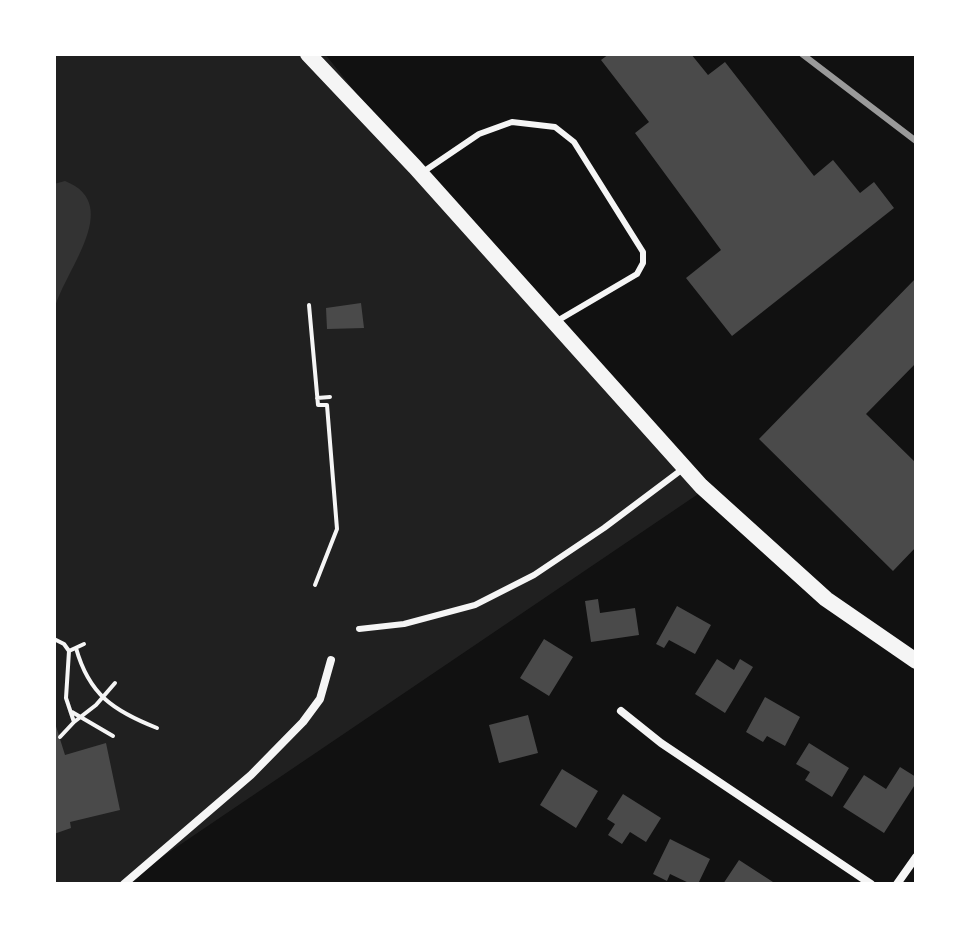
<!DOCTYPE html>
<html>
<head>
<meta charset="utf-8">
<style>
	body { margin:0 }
	#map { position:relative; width:970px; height:938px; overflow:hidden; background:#111; font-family:"Libre Baskerville",serif }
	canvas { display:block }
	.frame { position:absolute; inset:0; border:56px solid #fff; pointer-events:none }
</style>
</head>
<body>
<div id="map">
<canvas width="970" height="938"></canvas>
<div class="frame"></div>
</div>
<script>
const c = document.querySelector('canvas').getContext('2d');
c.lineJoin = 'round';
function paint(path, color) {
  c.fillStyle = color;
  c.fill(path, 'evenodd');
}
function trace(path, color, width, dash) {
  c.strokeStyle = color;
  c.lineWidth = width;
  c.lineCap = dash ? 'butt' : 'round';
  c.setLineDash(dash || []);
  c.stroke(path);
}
paint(new Path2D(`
	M54,54h271l90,113 292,321 -585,396h-68z`), '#202020');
paint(new Path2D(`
	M65,181c61,24 -4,93 -11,131v-128z`), '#333');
paint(new Path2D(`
	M609,54h82l17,21 17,-13 89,114 19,-16 27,33 14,-11 20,26 -162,128 -46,-58 35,-28 -86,-117 14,-11 -48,-62z
	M916,278v85l-50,51 50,49v84l-23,24 -134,-132z
	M361,303l3,25 -37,1 -1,-21z
	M598,599l2,14 35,-5 4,27 -48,7 -6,-41z
	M677,606l34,19 -16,29 -26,-14 -5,8 -8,-4z
	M544,639l29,18 -24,39 -29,-18z
	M717,659l17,11 6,-11 13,8 -28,46 -30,-19z
	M765,697l35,20 -15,29 -18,-10 -4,6 -17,-10z
	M528,715l10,38 -39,10 -10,-38z
	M54,720l11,35 41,-12 14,67 -50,12 1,6 -17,6z
	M809,743l40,25 -17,29 -27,-17 5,-8 -14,-8z
	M900,767l16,10v6l-32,50 -41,-26 21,-32 22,14z
	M562,769l36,22 -22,37 -36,-23z
	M623,794l38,24 -15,24 -16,-10 -8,12 -14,-9 7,-11 -8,-5z
	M670,839l40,20 -12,25h-7l-21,-10 -3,7 -14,-7z
	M739,860l34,22 -1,2h-49z`), '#4a4a4a');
trace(new Path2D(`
	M309,305l9,100h9l10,124 -22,56
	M317,398l13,-1
	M54,639l10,5 5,7
	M76,648c13,47 38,63 81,80
	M69,651l15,-7
	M72,712l41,24
	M74,722l22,-17 19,-22
	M60,737l14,-15 -8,-24 3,-47`), '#f5f5f5', 4);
trace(new Path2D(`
	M423,172l56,-38 33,-12 43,5 19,15 69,110v11l-6,11 -80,47
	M359,629l45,-5 71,-19 59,-30 70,-47 80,-60`), '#f5f5f5', 6);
trace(new Path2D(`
	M621,711l40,32 210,141
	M124,884l127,-109 52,-53 17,-23 11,-39
	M897,884l19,-27`), '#f5f5f5', 8);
trace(new Path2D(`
	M308,54l107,113 286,319 125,113 90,62`), '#f5f5f5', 16);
trace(new Path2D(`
	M802,54l114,87`), '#9a9a9a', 6);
</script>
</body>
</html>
